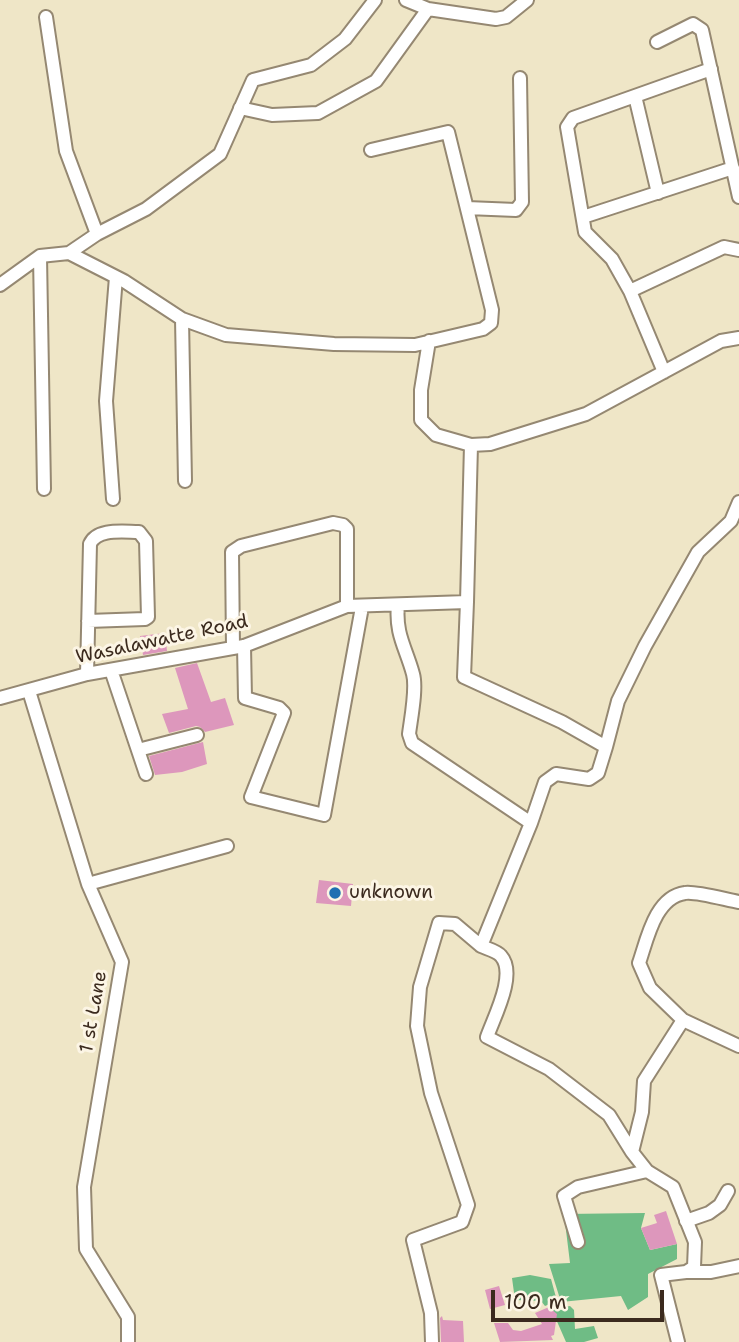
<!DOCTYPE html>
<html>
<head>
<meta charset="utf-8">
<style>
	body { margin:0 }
	#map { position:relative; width:739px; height:1342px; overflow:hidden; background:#efe6c7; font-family:"Shantell Sans",sans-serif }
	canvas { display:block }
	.scale { position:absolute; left:491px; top:1290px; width:173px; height:32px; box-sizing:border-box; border:4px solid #3b2a1e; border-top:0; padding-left:9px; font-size:21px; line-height:24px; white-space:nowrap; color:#3b2a1e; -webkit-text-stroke:5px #fcf5e5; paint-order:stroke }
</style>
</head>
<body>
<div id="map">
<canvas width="739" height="1342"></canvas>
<div class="scale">100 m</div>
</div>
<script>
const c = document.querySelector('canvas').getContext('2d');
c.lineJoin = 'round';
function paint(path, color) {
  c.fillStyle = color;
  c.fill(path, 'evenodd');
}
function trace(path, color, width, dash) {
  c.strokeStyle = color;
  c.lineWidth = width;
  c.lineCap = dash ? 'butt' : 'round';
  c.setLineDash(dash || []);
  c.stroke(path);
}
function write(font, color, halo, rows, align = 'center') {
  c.font = font + ' "Shantell Sans",sans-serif';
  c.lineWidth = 6;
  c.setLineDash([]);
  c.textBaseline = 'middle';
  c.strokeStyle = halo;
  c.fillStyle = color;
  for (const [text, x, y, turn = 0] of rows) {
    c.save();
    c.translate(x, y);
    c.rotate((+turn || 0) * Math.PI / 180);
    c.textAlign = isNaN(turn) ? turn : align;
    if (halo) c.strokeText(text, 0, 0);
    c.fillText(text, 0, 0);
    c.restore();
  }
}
paint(new Path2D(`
	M645,1213l-4,15 9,22 27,-6v15l-29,15v23l-20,13 -7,-14 -60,6 -12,-38 21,-1 -6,-49z
	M530,1275l21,4 6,22 -12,5 -4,-5 -26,-1 -3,-22z
	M570,1306l4,4 1,19 19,-3 4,12 -14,4h-18l-14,-32z`), '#6fbc85');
paint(new Path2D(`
	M165,633l2,18 -24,4 -3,-19z
	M197,663l14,39 14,-4 9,27 -29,7 -5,-5 -4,-1 -27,7 -7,-19 26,-5 -13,-41z
	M203,742l4,22 -25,8 -27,3 -6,-19z
	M319,880l34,4 -2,22 -35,-3z
	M666,1211l11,33 -27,6 -9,-22 16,-5 -3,-8z
	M499,1286l6,19 -15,4 -5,-19z
	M549,1307l8,7 -3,21 -3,1 2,4 -53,2 -6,-19h14l5,7 8,1 21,-7 -7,-11z
	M442,1316l1,4 20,1 1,21h-23l-1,-24z`), '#dd97bc');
const minor = new Path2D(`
	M406,0l22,9 68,10 10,-2 21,-17
	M46,17l20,134 31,83
	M657,42l36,-18 9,6 37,167
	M635,96l23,97
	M240,108l32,7 46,-2 58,-32 52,-72
	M467,208l49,2 6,-8 -2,-124
	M583,217l150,-49
	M69,253l28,-19 49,-25 74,-55 33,-74 58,-15 34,-26 30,-39
	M40,256l4,233
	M0,285l40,-29 29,-3 55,28 58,38 44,16 108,9 81,1 68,-16 8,-6 1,-13 -44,-178 -77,18
	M630,291l94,-44 15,3
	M182,319l3,162
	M429,341l-8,49v30l15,15 35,10
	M664,372l-34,-81 -18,-32 -27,-27 -18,-105 6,-9 138,-49
	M113,499l-7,-98 10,-124
	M467,602l-3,75 98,45 44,25 12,-46 27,-55 53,-94 33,-31 8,-19
	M398,605c-3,29 8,43 15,69 4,14 -2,44 -4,60l3,9 119,80
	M244,646l1,52 34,10 5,5 -33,84 73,18 38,-208
	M233,648l-1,-96 9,-6 92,-23 10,2 4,4v77
	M111,670l35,104
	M87,674l3,-130c7,-16 33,-12 49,-12l7,9 2,76 -3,2 -57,2
	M29,691l59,193 34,78 -38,225 2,62 42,68v25
	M0,698l87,-24 157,-28 103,-40 120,-4 4,-157 19,-1 96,-30 135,-73 18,-3
	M138,750l59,-15
	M88,884l139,-38
	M739,902c-12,-2 -44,-11 -54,-9 -30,4 -38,47 -46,70l11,25 33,32 56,26
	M481,946c7,3 16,5 20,10 16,18 -7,61 -14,81l62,32 60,46 23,37
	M686,1221l23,-8 11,-8 8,-14
	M578,1242l-14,-46 14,-9 69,-16
	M688,1272h23l28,-6
	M432,1342l-1,-29 -18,-73 49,-18 6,-17 -37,-112 -14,-67 3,-39 19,-64 16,1 26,22 50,-123 14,-41 11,-8 33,5 9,-6 8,-26
	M678,1342l-17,-67 25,-3 8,-5 1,-25 -22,-55 -26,-16 -15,-19 10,-40 2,-31 39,-61`);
trace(minor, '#958872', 16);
trace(minor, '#fff', 12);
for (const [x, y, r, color] of [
	[335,893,7,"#1f6fb2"]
]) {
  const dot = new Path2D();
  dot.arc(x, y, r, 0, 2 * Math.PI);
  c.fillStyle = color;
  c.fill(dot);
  trace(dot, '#fcf5e5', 2.5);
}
write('19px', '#3b2a1e', '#fcf5e5', [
	["Wasalawatte Road",162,640,-12],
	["1 st Lane",94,1012,-80]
]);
write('19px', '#3b2a1e', '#fcf5e5', [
	["unknown",349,893]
], 'left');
</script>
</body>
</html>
